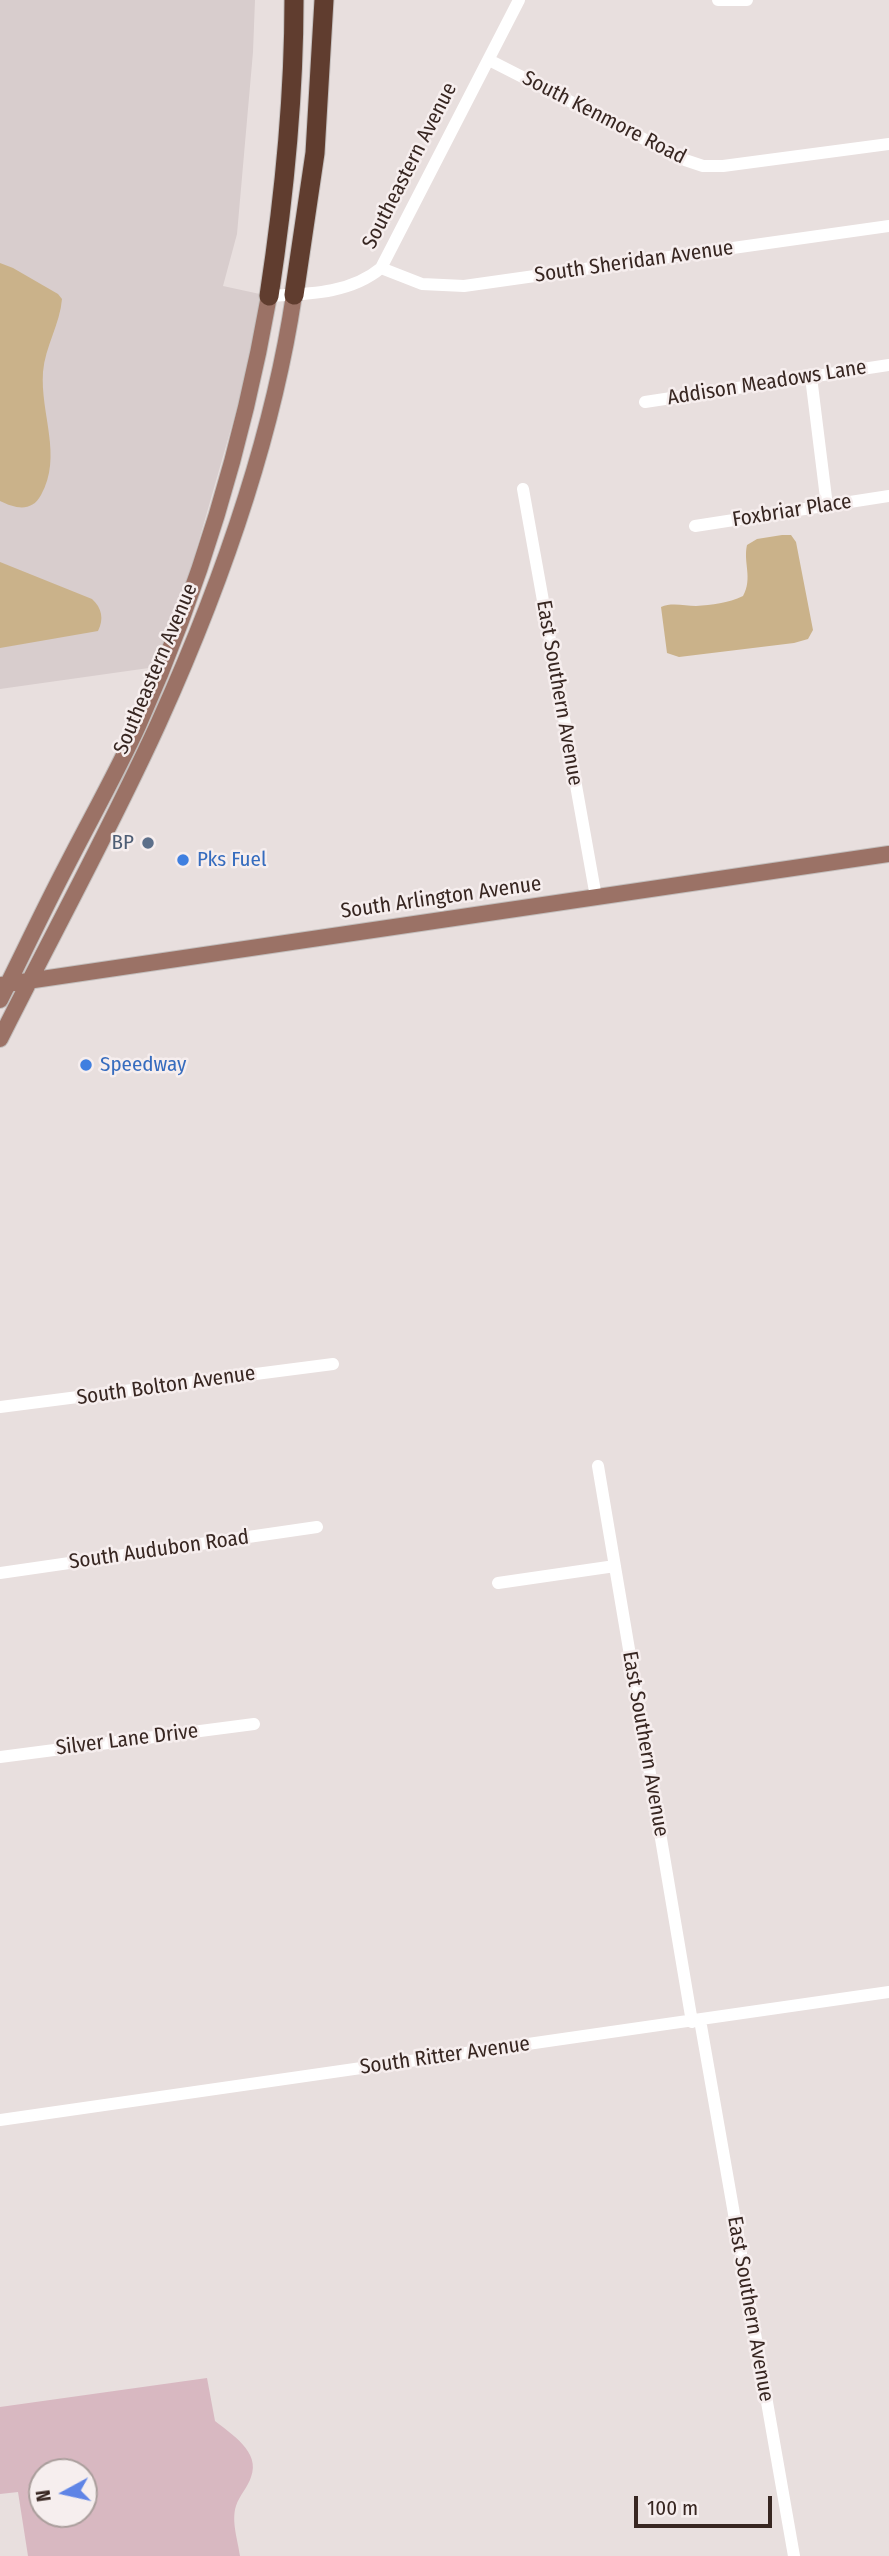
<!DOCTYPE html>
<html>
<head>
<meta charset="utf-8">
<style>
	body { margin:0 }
	#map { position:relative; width:889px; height:2556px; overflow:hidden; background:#e8dfde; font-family:"Fira Sans Condensed",sans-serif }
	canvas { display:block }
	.north { position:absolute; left:28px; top:2458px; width:70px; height:70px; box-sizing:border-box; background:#f6eeee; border:2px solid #aa9e9c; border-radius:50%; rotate:262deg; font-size:19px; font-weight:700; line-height:28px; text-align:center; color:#372621 }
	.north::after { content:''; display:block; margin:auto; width:24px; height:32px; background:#5f84e6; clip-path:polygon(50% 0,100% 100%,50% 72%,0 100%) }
	.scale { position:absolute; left:634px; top:2496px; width:138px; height:32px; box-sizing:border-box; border:4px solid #372621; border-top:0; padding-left:9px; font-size:21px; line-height:24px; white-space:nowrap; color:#372621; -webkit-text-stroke:5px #f6eeee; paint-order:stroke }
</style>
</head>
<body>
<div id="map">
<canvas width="889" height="2556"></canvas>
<div class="north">N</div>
<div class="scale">100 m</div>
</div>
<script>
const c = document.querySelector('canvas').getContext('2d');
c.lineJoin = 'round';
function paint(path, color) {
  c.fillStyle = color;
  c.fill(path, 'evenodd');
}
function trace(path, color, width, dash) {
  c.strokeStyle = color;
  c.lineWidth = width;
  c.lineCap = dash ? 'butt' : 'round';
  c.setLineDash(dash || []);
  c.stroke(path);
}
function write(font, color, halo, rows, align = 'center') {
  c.font = font + ' "Fira Sans Condensed",sans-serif';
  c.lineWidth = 5;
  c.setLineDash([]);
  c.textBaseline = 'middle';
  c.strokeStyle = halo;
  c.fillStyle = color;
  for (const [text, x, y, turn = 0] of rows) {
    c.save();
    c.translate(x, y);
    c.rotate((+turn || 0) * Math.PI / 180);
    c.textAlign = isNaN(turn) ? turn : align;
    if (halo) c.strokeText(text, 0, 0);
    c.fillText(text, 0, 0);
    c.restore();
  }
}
paint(new Path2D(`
	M0,0h255l-2,52 -16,182 -14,52 46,10 -106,370 -163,23z`), '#d8cdcd');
paint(new Path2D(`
	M207,2378l8,43c16,13 46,31 36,56 -3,10 -12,19 -15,29 -5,15 2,35 4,50h-212l-10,-64 -18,2v-87zM42,2472h42v42h-42z`), '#d8b8c1');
paint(new Path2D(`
	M0,263l13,5 45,26 4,5c-2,25 -17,48 -19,73 -3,42 20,84 -2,123 -9,17 -25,14 -41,6z
	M782,535h9l5,7 17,88 -5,9 -14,4 -115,14 -12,-4 -6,-46c11,-5 24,-1 35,-1 16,-1 32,-3 47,-10 10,-18 0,-33 4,-51l10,-6z
	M0,562l92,37c10,9 12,20 6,32l-98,17z`), '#cab28a');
const major = new Path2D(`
	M0,985l889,-131
	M0,1000c22,-44 43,-89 66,-133 24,-47 50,-93 72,-141 61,-137 105,-282 131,-430
	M0,1039c53,-106 110,-209 159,-317 61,-135 113,-280 135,-427`);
const highway = new Path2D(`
	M294,295l21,-142 9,-153
	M269,296c15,-98 25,-196 25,-296`);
trace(major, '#c3bebc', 18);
trace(highway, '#c3bebc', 21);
trace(new Path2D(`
	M718,0h29
	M489,60l196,100 18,6h20l166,-22
	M381,268l41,16 42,2 425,-60
	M269,296c38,-2 81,-2 112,-28l138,-268
	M811,377l16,129
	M645,402l244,-37
	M523,489l73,408
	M695,526l194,-30
	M0,1407l333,-43
	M598,1466l94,556
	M0,1573l317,-46
	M498,1583l117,-17
	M0,1757l254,-33
	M700,2020l94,536
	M0,2120l889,-128`), '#fff', 12);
trace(major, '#9b7266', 16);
trace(highway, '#603d2f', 19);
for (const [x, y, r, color] of [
	[148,843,7,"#5c6f8a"],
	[183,860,7,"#3f7fe0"],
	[86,1065,7,"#3f7fe0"]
]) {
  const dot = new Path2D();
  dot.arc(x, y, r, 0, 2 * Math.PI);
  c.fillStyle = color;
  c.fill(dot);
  trace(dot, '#f6eeee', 2.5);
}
write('21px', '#372621', '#f6eeee', [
	["South Kenmore Road",604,118,27],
	["Southeastern Avenue",410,166,-63],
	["South Sheridan Avenue",634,262,-8],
	["Addison Meadows Lane",767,383,-9],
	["Foxbriar Place",792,511,-9],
	["Southeastern Avenue",156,669,-67],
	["East Southern Avenue",559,693,80],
	["South Arlington Avenue",441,898,-8],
	["South Bolton Avenue",166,1386,-8],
	["South Audubon Road",159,1550,-8],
	["Silver Lane Drive",127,1740,-7],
	["East Southern Avenue",645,1744,80],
	["South Ritter Avenue",445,2056,-8],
	["East Southern Avenue",750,2309,80]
]);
write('21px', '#4e5e75', '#f6eeee', [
	["BP",134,843]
], 'right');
write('21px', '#366cbe', '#f6eeee', [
	["Pks Fuel",197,860],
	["Speedway",100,1065]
], 'left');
</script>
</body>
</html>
